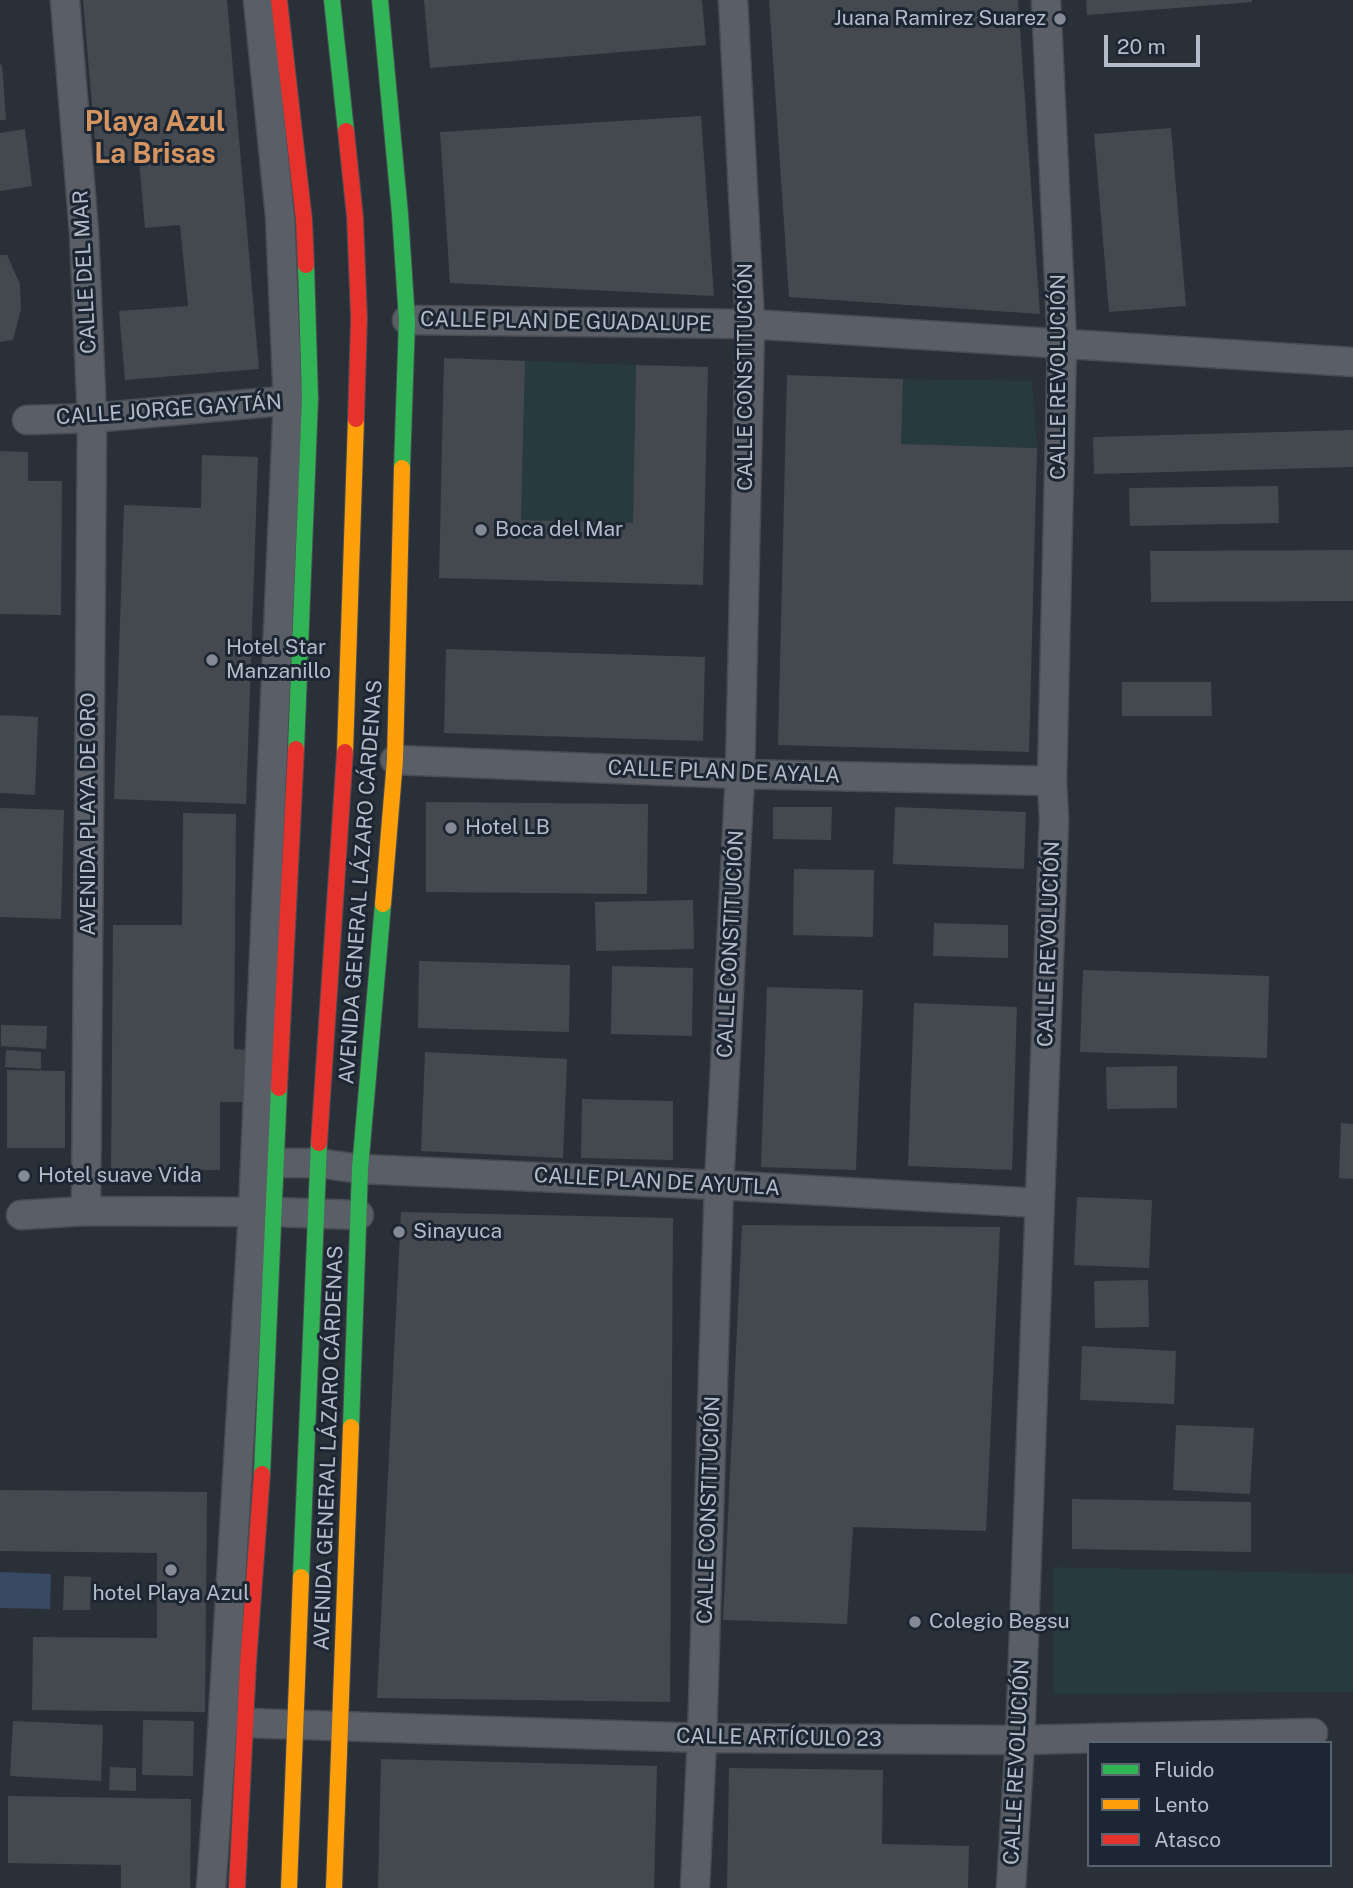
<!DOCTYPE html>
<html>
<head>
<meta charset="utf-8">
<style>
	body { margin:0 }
	#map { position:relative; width:1353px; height:1888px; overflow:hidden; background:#2a3038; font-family:"Public Sans",sans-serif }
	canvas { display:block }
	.legend { position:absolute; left:1087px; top:1741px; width:245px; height:126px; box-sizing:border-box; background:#1d2633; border:2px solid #59626f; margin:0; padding:9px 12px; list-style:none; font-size:21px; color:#b4bcc9 }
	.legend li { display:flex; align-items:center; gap:14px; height:35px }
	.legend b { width:35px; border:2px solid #59626f }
	.scale { position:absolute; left:1104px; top:35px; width:96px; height:32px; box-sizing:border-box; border:4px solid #b4bcc9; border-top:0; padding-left:9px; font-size:21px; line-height:24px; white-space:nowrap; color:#b4bcc9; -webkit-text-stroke:5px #1d2633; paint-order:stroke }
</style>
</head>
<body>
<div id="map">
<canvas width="1353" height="1888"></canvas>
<ul class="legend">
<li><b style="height:9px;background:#30b455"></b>Fluido</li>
<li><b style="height:9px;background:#ff9f0a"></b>Lento</li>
<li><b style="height:9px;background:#e5322d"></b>Atasco</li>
</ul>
<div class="scale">20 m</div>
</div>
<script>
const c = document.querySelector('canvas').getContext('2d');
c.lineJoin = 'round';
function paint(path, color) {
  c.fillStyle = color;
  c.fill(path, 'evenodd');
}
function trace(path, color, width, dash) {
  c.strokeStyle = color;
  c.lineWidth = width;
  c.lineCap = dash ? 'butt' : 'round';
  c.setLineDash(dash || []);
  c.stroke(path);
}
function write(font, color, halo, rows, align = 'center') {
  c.font = font + ' "Public Sans",sans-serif';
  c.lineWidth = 6;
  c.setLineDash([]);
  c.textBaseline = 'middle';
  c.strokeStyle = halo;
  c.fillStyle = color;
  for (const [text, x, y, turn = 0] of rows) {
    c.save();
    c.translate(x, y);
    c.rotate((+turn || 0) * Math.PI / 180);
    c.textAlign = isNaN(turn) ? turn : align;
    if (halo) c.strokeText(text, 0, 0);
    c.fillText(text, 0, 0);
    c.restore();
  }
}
paint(new Path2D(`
	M525,361l111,4 -3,158 -112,-3z
	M903,379l129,2 5,67 -136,-4z
	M1053,1567l300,7v118l-299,2z`), '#273a3e');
paint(new Path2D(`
	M0,1572l51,2 -1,35 -50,-1z`), '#384963');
paint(new Path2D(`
	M83,0h144l32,369 -134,11 -6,-69 69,-5 -8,-81 -35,3 -6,-68 -42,4z
	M424,0h278l4,45 -276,23z
	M769,0h249l22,314 -251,-17z
	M1086,0h166v2l-165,13z
	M2,64l4,56h-6v-55z
	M701,116l13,180 -264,-13 -10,-151z
	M1171,128l15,178 -77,6 -15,-178z
	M25,129l7,57 -32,5v-58z
	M0,255h7l13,29 1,25 -8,31 -13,2z
	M444,358l81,3 -4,159 112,3 3,-158 72,2 -5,218 -264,-7z
	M787,375l116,4 -2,65 136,4 -8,304 -251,-7z
	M1353,430v37l-259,7 -1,-37z
	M0,451l28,1v29h34l-1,134 -61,-1z
	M202,455l56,2 -12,347 -132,-5 10,-294 77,3z
	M1278,486l1,37 -149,3 -1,-38z
	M1353,550v51l-202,1 -1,-51z
	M446,649l259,8 -2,84 -259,-8z
	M1122,682h89l1,34h-90z
	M0,715l38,2 -3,78 -35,-2z
	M426,802l222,2 -1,90 -221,-2z
	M773,807h59l-1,33 -58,-1z
	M895,807l131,5 -2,57 -131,-5z
	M0,808l64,2 -3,109 -61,-2z
	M183,813l53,1 -2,235 13,1v52h-27v68l-109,-1 2,-244h69z
	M794,869l80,1 -1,67 -80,-2z
	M693,900l1,49 -98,2 -1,-49z
	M934,923l74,2v33l-75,-2z
	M419,961l151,4 -1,67 -151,-4z
	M612,966l81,2 -1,68 -81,-2z
	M1083,970l186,6 -2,82 -187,-6z
	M767,987l96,3 -7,180 -95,-3z
	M914,1003l103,4 -5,163 -104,-4z
	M1,1025l46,1 -1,23 -45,-3z
	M6,1050l35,2v17l-36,-2z
	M425,1052l142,7 -4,99 -142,-7z
	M1177,1066v42l-70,1 -1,-42z
	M7,1070l58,1v77h-58z
	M582,1099l91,2v59l-92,-2z
	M1341,1123l12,1v55l-14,-1z
	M1077,1197l75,3 -3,68 -75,-3z
	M401,1212l272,6 -3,484 -293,-4z
	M742,1225l258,2 -14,304 -133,-4 -6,97 -124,-4z
	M1148,1280l1,47 -54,1 -1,-47z
	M1082,1346l94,5 -2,53 -94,-4z
	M1176,1425l78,3 -4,66 -77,-4z
	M0,1490l207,2 -2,220 -173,-2 1,-73 124,1v-85l-157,-2z
	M1072,1499l179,3v50l-179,-3z
	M64,1576l27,1 -1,33h-27z
	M143,1720l51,1 -1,55 -51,-1z
	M13,1721l90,4 -2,56 -91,-5z
	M381,1759l276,7 -3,122h-276z
	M110,1767l26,1v23l-27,-1z
	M729,1768l154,2 -1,74 87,2 -1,42h-241z
	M8,1796l183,3 -1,89h-69v-23l-113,-2z`), '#444950');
const street = new Path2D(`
	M65,0l19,232 8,186 -6,793
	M407,320l343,4 603,38
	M27,420l65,-2 212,-19
	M395,760l345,14 312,7
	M275,1163h43l42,6 359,16 320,18
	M21,1215l65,-4 187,1 86,3
	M246,1723l456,15 318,2 293,-7
	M211,1888l10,-138 32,-538 35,-811 -8,-185 -22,-216
	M695,1888l7,-150 17,-553 21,-411 10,-450 -17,-324
	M1011,1888l9,-148 34,-920 -2,-39 10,-438 -16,-343`);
const fast = new Path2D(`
	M332,0l14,131
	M380,0l20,214 7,106 -5,148
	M296,749l14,-351 -4,-133
	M351,1427l9,-258 23,-265
	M262,1474l17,-386
	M301,1577l18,-434`);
const slow = new Path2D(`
	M345,752l11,-333
	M383,904l12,-144 7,-292
	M289,1888l12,-311
	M334,1888l17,-461`);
const jam = new Path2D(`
	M279,0l25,220 2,45
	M346,131l9,86 4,101 -3,101
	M279,1088l17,-339
	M319,1143l26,-391
	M237,1888l11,-224 14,-190`);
trace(street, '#484c53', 31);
trace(fast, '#484c53', 18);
trace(slow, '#484c53', 18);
trace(jam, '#484c53', 18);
trace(street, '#5a5e66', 28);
trace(fast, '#30b455', 16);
trace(slow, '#ff9f0a', 16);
trace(jam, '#e5322d', 16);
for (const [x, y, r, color] of [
	[1060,19,7,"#848b96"],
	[481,530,7,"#848b96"],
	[212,660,7,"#848b96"],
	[451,828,7,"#848b96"],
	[24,1176,7,"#848b96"],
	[399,1232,7,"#848b96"],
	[171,1570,7,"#848b96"],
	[915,1622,7,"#848b96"]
]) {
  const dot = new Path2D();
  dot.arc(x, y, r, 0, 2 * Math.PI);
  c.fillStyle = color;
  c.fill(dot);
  trace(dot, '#1d2633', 2.5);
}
write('21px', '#b4bcc9', '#1d2633', [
	["Juana Ramirez Suarez",1046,19,"right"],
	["Boca del Mar",495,530],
	["Hotel Star",226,648],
	["Manzanillo",226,672],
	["Hotel LB",465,828],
	["Hotel suave Vida",38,1176],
	["Sinayuca",413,1232],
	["hotel Playa Azul",171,1594,"center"],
	["Colegio Begsu",929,1622]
], 'left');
write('21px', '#b4bcc9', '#1d2633', [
	["CALLE DEL MAR",85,272,-93],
	["CALLE PLAN DE GUADALUPE",566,322,1],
	["CALLE CONSTITUCIÓN",746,377,-90],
	["CALLE REVOLUCIÓN",1059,377,-90],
	["CALLE JORGE GAYTÁN",169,410,-4],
	["CALLE PLAN DE AYALA",724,772,2],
	["AVENIDA PLAYA DE ORO",89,814,-90],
	["AVENIDA GENERAL LÁZARO CÁRDENAS",361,882,-86],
	["CALLE CONSTITUCIÓN",731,944,-87],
	["CALLE REVOLUCIÓN",1049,944,-88],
	["CALLE PLAN DE AYUTLA",657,1182,3],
	["AVENIDA GENERAL LÁZARO CÁRDENAS",329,1448,-88],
	["CALLE CONSTITUCIÓN",709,1510,-88],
	["CALLE ARTÍCULO 23",779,1738,1],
	["CALLE REVOLUCIÓN",1017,1762,-87]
]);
write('bold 28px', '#d59563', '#1d2633', [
	["Playa Azul",155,122],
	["La Brisas",155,154]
]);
</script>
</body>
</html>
